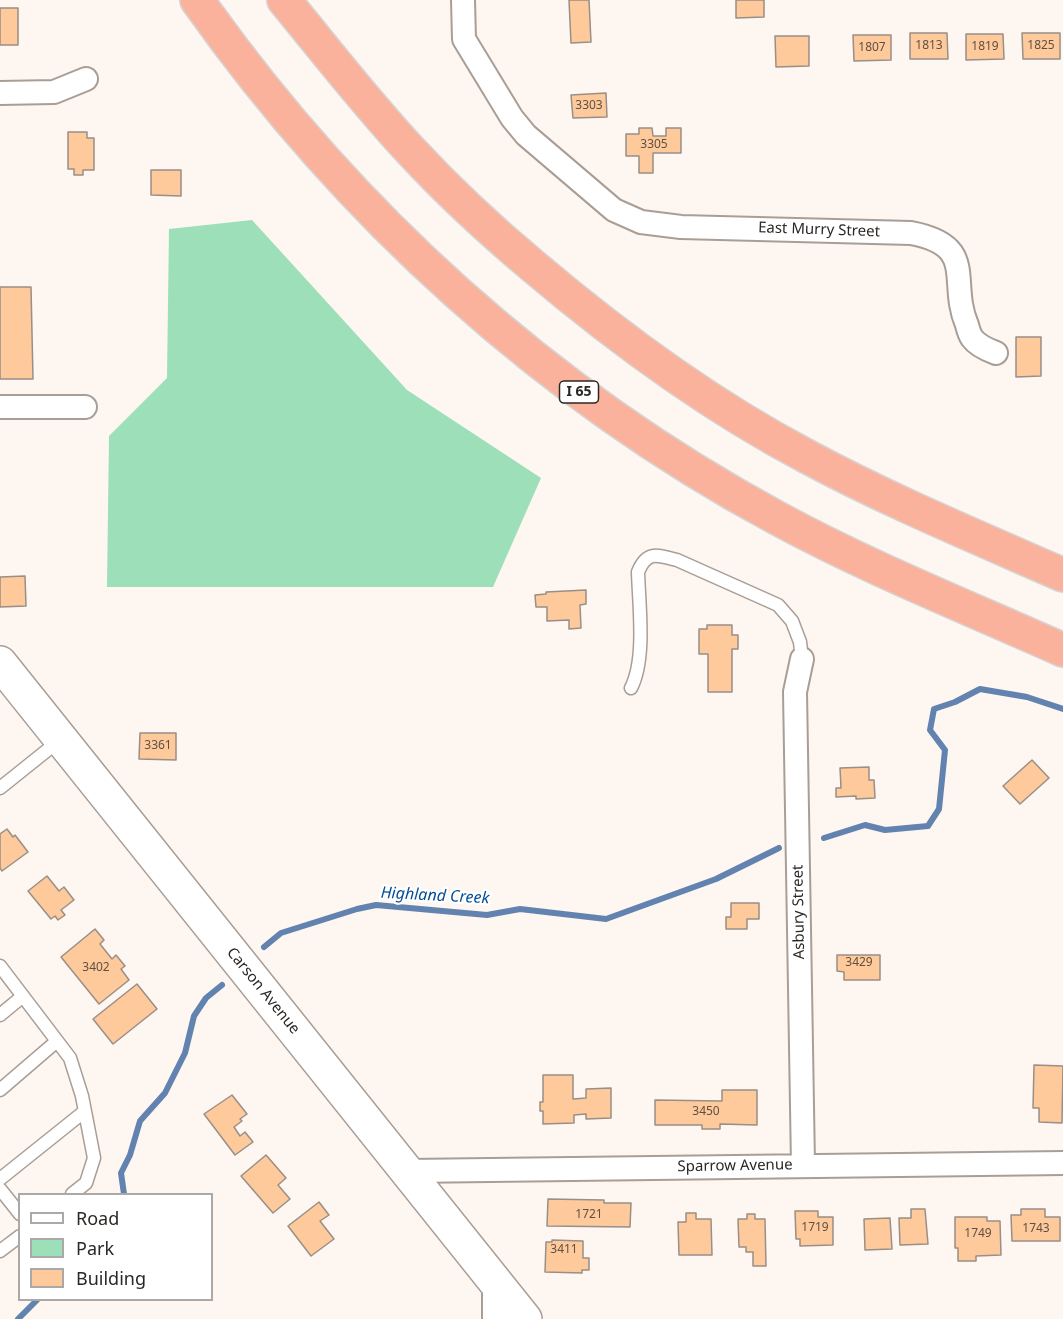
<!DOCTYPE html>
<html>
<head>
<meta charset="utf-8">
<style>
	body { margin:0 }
	#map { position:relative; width:1063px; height:1319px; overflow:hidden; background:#fef6f1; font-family:"Noto Sans",sans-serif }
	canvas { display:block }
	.legend { position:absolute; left:18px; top:1193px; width:195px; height:108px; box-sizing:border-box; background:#fff; border:2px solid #aaa9a7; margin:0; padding:8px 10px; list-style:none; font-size:18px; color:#2b2724 }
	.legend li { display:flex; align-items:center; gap:12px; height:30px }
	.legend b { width:30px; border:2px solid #aaa9a7 }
</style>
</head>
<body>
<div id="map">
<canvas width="1063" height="1319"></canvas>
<ul class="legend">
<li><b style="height:8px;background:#fff"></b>Road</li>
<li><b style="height:16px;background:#9cdfb9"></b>Park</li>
<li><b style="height:16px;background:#feca9b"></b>Building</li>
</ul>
</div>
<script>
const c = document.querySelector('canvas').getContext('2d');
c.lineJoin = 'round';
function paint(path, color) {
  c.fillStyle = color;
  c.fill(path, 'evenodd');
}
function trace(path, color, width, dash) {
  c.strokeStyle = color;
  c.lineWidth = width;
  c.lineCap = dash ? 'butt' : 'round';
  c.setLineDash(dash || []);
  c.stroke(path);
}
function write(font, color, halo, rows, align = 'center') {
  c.font = font + ' "Noto Sans",sans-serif';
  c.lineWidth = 4.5;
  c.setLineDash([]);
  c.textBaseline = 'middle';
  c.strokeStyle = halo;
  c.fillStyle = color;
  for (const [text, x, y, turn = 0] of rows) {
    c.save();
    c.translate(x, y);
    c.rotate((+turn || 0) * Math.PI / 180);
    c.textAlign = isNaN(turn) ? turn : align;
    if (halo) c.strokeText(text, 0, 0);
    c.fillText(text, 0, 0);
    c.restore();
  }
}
paint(new Path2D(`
	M252,220l155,170 134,88 -48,109h-386l2,-151 58,-58 2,-149z`), '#9cdfb9');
trace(new Path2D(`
	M824,838l41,-13 20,5 43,-4 11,-17 6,-59 -15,-20 4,-21 21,-7 25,-13 47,8 36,12
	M264,947l17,-14 76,-24 19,-4 111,10 33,-6 86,10 110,-40 63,-31
	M124,1194l-3,-21 9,-18 10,-34 25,-28 20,-40 9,-37 12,-18 16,-13
	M18,1319l19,-19`), '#6283af', 6);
const building = new Path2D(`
	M569,0h20l2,42 -20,1z
	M736,0h28v17l-28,1z
	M0,8h18v37h-18z
	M910,33h37l1,26h-38z
	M1022,33h38v26h-37z
	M966,34h37l1,25 -38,1z
	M853,35h38v25l-37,1z
	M775,36h34v30l-33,1z
	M606,93l1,24 -34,1 -2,-23z
	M639,128h13l1,8h13v-8h15v25h-28v20h-14v-17h-13v-22h13z
	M68,132h19v6h7v32h-11v5h-9v-6h-6z
	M151,170h30v26l-30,-1z
	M0,287h31l2,92h-33z
	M1016,337h25v39l-25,1z
	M25,576l1,30 -26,1v-30z
	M586,590v14l-6,1 1,23 -12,1v-9l-22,1v-14h-11l-1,-12 11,-1v-2z
	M707,625h25v10h6v14h-6v43h-24v-38h-9v-25h8z
	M140,733h36v27l-37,-1z
	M1032,760l17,18 -29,26 -17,-18z
	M869,767v13h5l1,18 -19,1v-3l-20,1v-9h5l-1,-20z
	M7,829l6,8 2,-2 13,17 -26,19 -2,-3v-34z
	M47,876l12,15 5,-4 10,13 -13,10 4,5 -7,5 -3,-4 -4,3 -23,-28z
	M731,903h28v16h-12v10h-21v-12h5z
	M95,929l9,11 -4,4 12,15 4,-4 9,11 -4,3 8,11 -30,24 -38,-47z
	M837,955h43v25h-36v-8l-7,-1z
	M137,984l20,25 -44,35 -20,-25z
	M1034,1065l29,1 -1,57 -23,-1v-14h-6z
	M543,1075h30v24l13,-1v-9l25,-1v30l-25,1v-5l-12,1v8l-31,1v-13h-3v-9h3z
	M722,1090h35v35l-37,-1v5h-18v-4h-47v-25l67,1z
	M232,1095l15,19 -7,5 2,2 -8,6 6,9 5,-4 8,10 -18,13 -31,-41z
	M266,1155l20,23 -8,7 12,14 -17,14 -32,-37z
	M548,1199l56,1v3h27l-1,24 -83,-1z
	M319,1202l10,13 -9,6 14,18 -23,17 -23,-30z
	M911,1209h14l3,35 -28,1 -1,-27h12z
	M1021,1209h24v8h15v24h-48l-1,-26h10z
	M795,1211h23v6h15v28l-33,1v-7h-4z
	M686,1213h10v6h15l1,36h-33l-1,-33h8z
	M747,1214h8v5h10l1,47h-13v-14h-7v-5h-7l-1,-28h9z
	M955,1217h32v4h13l1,34 -25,1v5h-18v-13h-3z
	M890,1218l2,31 -27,1 -1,-31z
	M552,1240l31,1v17h6v12h-7v3l-37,-1 1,-30h6z`);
paint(building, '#feca9b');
trace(building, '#998f87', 1.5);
const service = new Path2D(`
	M631,688c15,-29 8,-82 7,-116 9,-22 19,-17 39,-12l101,45 14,16 8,21 2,17
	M0,788l60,-48
	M0,966l70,92 12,38 12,62 -8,25 -14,11
	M0,1015l23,-19
	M0,1090l57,-49
	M0,1179l85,-68
	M0,1189l20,25
	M0,1251l20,-15`);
const minor = new Path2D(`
	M463,0l1,39 48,79 14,17 88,75 27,12 40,5 230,6c68,13 37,48 56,92 1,4 3,10 5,13 5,7 16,12 24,15
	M0,93l54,-1 32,-13
	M0,407h85
	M802,659l-7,33 8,473
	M408,1171l655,-8
	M494,1281v38`);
const secondary = new Path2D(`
	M0,663l525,656`);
const motorway = new Path2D(`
	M197,0c151,214 350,394 580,518 92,50 190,89 286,132
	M284,0c42,51 82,103 127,151 38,41 79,79 122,115 85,72 176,139 275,191 82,44 169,80 255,118`);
trace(service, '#a99e96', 15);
trace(minor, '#a99e96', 26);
trace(secondary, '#a99e96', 36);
trace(motorway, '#d5d4d3', 36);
trace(service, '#fff', 12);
trace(minor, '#fff', 22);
trace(secondary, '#fff', 33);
trace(motorway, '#fbb29c', 33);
write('12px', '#605042', null, [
	["1813",929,46],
	["1825",1041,46],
	["1819",985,47],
	["1807",872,48],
	["3303",589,106],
	["3305",654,145],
	["3361",158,746],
	["3429",859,963],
	["3402",96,968],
	["3450",706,1112],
	["1721",589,1215],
	["1719",815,1228],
	["1743",1036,1229],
	["1749",978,1234],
	["3411",564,1250]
]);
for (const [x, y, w] of [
	[579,392,39]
]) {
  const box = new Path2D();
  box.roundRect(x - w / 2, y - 11, w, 22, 4.5);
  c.fillStyle = '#fff';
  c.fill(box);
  trace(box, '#2b2724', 1.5);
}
write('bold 14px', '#2b2724', null, [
	["I 65",579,392]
]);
write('15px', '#2b2724', '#fff', [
	["East Murry Street",819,230,2],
	["Asbury Street",799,912,-91],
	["Carson Avenue",263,991,51],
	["Sparrow Avenue",735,1166,-1]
]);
write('italic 16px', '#034d97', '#fff', [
	["Highland Creek",435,896,3]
]);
</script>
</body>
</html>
